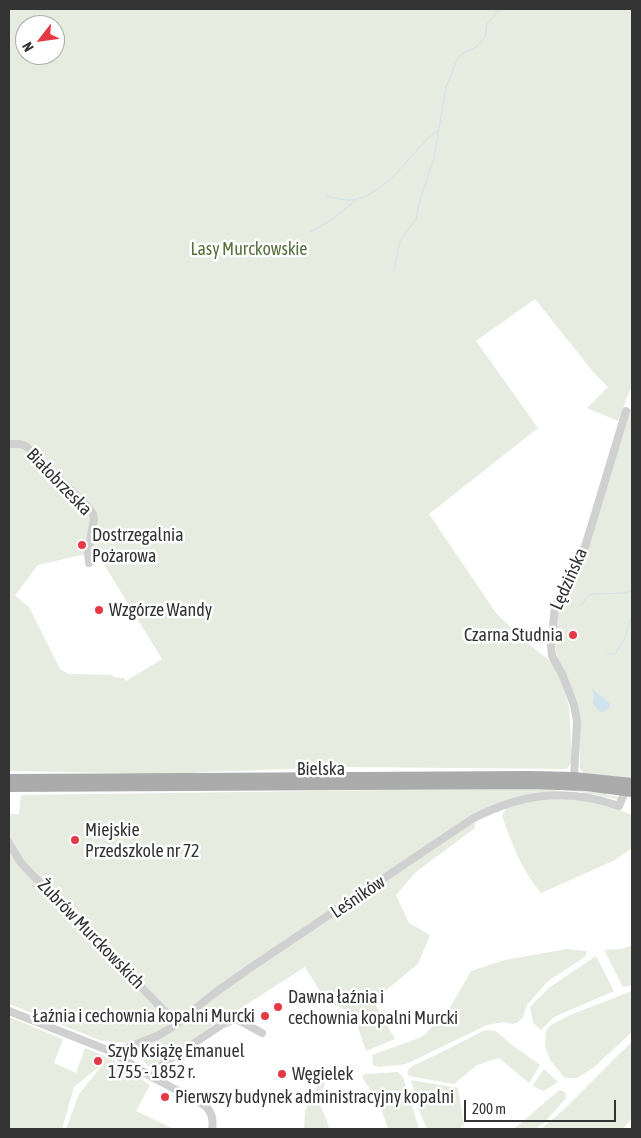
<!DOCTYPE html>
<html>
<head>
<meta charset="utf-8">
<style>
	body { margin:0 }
	#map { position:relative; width:641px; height:1138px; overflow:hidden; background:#fff; font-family:"Asap Condensed",sans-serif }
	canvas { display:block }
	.frame { position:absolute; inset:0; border:10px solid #333; pointer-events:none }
	.north { position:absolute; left:15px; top:15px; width:50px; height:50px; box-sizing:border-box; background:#fff; border:1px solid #adadad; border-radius:50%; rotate:240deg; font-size:14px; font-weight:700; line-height:20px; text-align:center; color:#333 }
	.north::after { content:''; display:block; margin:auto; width:18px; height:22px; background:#e63946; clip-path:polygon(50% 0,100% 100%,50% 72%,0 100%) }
	.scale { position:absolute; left:464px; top:1100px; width:152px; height:22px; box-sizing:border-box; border:2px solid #333; border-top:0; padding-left:6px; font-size:15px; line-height:18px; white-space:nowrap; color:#333; -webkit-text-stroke:4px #fff; paint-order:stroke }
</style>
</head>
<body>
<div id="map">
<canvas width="641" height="1138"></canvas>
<div class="frame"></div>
<div class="north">N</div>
<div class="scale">200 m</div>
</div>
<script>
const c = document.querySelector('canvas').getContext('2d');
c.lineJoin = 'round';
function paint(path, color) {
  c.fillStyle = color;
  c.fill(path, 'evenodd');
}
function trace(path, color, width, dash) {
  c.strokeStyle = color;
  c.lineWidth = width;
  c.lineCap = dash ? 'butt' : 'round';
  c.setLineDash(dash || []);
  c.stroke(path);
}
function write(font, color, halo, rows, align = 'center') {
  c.font = font + ' "Asap Condensed",sans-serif';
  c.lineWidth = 5;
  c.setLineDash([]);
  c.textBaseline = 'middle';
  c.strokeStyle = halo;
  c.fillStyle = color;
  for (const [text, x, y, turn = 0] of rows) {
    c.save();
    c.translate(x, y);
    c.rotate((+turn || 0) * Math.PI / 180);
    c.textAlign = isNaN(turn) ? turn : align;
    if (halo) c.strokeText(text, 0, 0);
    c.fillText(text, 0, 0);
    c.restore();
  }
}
paint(new Path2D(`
	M9,9h623v376l-14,36 -31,-13 21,-21 -14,-14 -59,-74 -59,42 62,87 -109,86 67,99 30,29 24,19 9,13 10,33 3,50 -1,6 -4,6 -221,-2 -145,5 -16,2 -176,-3zM25,25h30v30h-30zM86,554l14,4 62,101 -36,22 -2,-3 -11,-1v-2l-44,-1 -9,-5 -31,-62 -14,-12 23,-30z
	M632,405v374l-49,-6 -3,-5 -1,-53 -22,-56 -2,-19 2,-30z
	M538,788l19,1v3l50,13 25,10v33l-17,12 -74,33c-19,-22 -29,-49 -39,-77l5,-9 -32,15v6l-59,44 -20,23 13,28 21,12 -12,29 -45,37 22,38 -29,12 -12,-36 -29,-16 -20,-32 -120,77 -33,27 -19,-23 -1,-5 -30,-2 -93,-37v-190h10l2,-19z
	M561,789l45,4 1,2 13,2 -3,6 -1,-4 -23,-5 -2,2 -10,-4 -20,-2z
	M632,945v40l-9,2 -19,-37 18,-1z
	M567,949l20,2 -2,6 -37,24 -21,24 -4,12 -5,5 -5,2 -9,-2 -17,3 -81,39 -27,3 -6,-2 -1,-10 50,-18 26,-26 23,-40 34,-11z
	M596,956l18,35 -60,26 -13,13 -8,-7 -3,-16 20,-20z
	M632,991v41l-39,36 -16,10h-12l-15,-18 -5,-14 1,-15 5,-6 19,-10z
	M9,1017l54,22 -9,24 22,10 9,-25 25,10 40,27 -14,26 38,18h-108l13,-35 26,-32 -31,25 -12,42h-53z
	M485,1030l11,1 16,14 28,20 -11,18 -30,-25 -22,7 -23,19 -45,-8 -2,-4 5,-6 24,-11z
	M632,1042v76l-9,11h-82c33,-26 60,-59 91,-87z
	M544,1069l14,13 -14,9 -6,-2 -5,-4z
	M398,1072l5,5 16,52h-31l-9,-26 -17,-26 3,-3z
	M411,1080l47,8 6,37 -3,2v2h-34l-8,-19z
	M319,1081l6,2 -6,19 11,27h-26l1,-17z
	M560,1090l5,2 1,6 -22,25 -9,6h-22c17,-12 30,-27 47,-39z`), '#e6ecdf');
paint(new Path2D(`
	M592,689l18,15v3l-7,5h-3l-7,-8 1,-8z`), '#cfe2ee');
trace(new Path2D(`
	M326,196c9,2 23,6 31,3 36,-10 53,-48 80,-68
	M310,232l20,-11 26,-21
	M394,271l6,-30 16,-22 5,-23 13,-38 12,-71 11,-27 6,-7 13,-6 9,-10 2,-13 13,-15
	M580,606l10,-12 36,-1 6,-3
	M607,654h8l9,-14 8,-25`), '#cfe2ee', 1);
trace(new Path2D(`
	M9,444h11l6,2 61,60 6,8 1,5 -6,34 1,10
	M574,777l3,-56 -3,-16 -12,-31 -10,-18 -1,-11 4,-38 30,-60 41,-136
	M9,843l12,20 156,161
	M9,1011l101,40 42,26 49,26c10,6 13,15 11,26
	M114,1053l43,-17 14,-8 45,-36 37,-26 219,-147c48,-25 95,-32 147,-13l7,-16
	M152,1077l12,-14 59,-39 12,-5 7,3 20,11`), '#d0d0d0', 8);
trace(new Path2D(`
	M9,779l521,-3 44,1 58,6
	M9,787l523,-3 54,2 46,6`), '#ababab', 10);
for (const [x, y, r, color] of [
	[82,545,5,"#e63946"],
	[99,610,5,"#e63946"],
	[573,635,5,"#e63946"],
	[75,840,5,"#e63946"],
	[278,1007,5,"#e63946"],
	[265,1016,5,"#e63946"],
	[98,1061,5,"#e63946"],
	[282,1074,5,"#e63946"],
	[165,1097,5,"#e63946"]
]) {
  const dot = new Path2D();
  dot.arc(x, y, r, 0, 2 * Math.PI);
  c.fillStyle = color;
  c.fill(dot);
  trace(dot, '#fff', 2);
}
write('18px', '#56703f', '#fff', [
	["Lasy Murckowskie",249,249]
]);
write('18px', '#333', '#fff', [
	["Białobrzeska",59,482,46],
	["Lędzińska",569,579,-66],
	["Bielska",321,769],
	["Leśników",358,897,-34],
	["Żubrów Murckowskich",91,934,46]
]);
write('18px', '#333', '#fff', [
	["Dostrzegalnia",92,535],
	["Pożarowa",92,556],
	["Wzgórze Wandy",109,610],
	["Czarna Studnia",563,635,"right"],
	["Miejskie",85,830],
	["Przedszkole nr 72",85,851],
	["Dawna łaźnia i",288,997],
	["cechownia kopalni Murcki",288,1018],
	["Łaźnia i cechownia kopalni Murcki",255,1016,"right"],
	["Szyb Książę Emanuel",108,1051],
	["1755 - 1852 r.",108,1072],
	["Węgielek",292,1074],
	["Pierwszy budynek administracyjny kopalni",175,1097]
], 'left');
</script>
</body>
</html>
